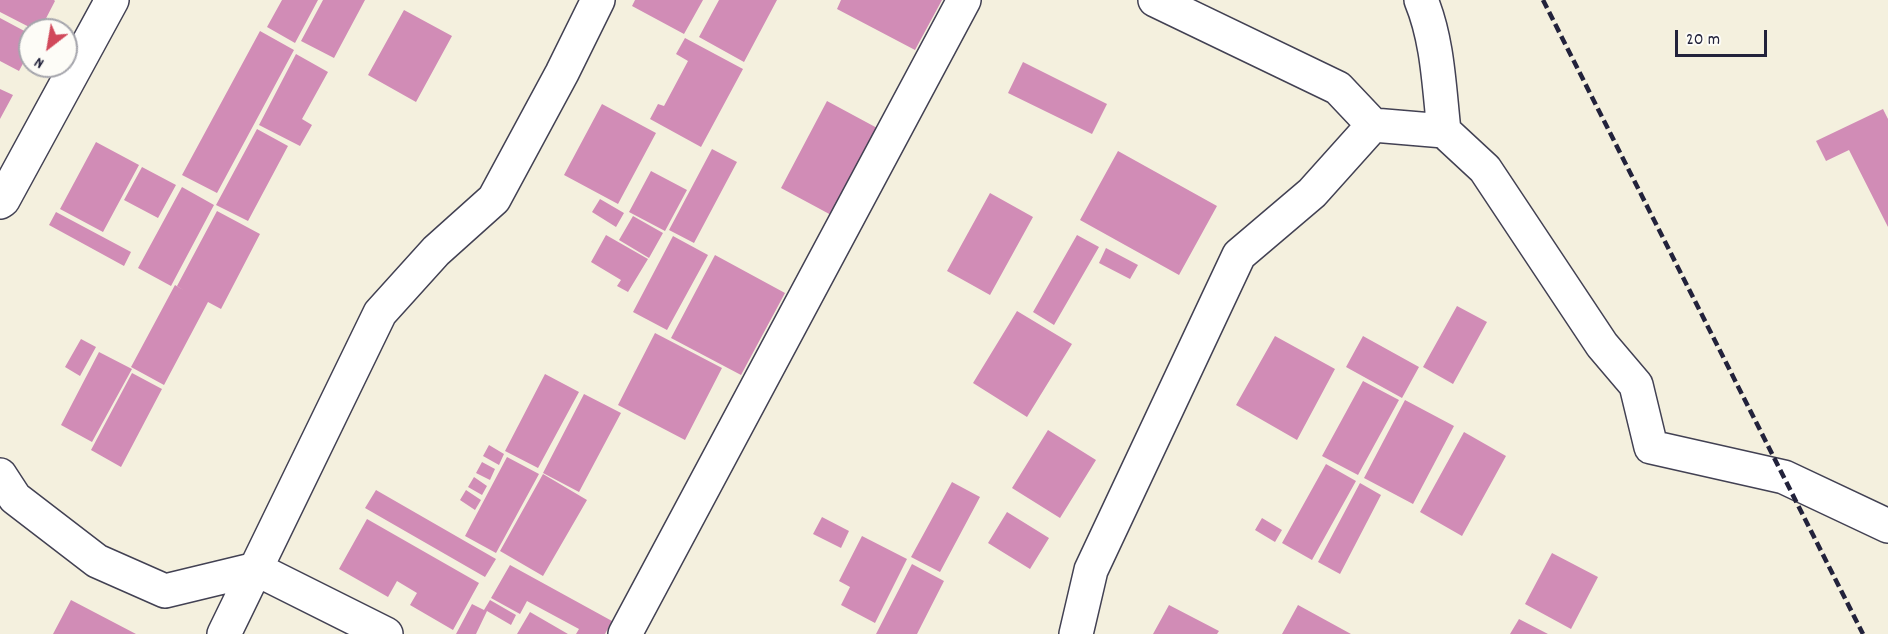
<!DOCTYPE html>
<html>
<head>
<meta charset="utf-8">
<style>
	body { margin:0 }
	#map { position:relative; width:1888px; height:634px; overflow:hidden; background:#f4f0de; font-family:Dekko,sans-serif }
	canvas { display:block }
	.north { position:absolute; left:18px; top:18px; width:60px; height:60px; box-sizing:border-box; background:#fdfcf7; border:2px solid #a5a5ac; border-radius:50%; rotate:211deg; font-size:16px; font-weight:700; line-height:24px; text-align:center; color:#22223b }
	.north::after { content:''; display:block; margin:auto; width:21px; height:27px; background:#d1495b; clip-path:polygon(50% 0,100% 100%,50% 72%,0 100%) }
	.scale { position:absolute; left:1675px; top:30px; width:92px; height:27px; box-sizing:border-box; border:3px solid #22223b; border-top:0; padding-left:8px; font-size:18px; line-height:21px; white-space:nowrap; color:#22223b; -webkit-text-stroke:4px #fdfcf7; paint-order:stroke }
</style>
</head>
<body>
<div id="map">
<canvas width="1888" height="634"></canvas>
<div class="north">N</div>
<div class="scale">20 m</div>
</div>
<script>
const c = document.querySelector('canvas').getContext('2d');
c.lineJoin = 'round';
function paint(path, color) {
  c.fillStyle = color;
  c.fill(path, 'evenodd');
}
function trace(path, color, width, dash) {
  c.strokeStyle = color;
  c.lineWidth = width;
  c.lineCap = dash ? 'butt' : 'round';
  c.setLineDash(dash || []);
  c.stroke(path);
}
paint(new Path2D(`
	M0,0h54l1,1 -15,29h-5l-35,-18z
	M282,0h36l-23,43 -28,-16z
	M323,0h42l-31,58 -33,-17z
	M635,0h68l-19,34 -52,-28z
	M719,0h58l-33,62 -45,-25z
	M841,0h101l-27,50 -78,-41z
	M404,10l48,26 -36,66 -48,-27z
	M0,18l30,16v16l-11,21 -19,-10z
	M260,31l34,19 -77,143 -35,-18z
	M685,38l58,31 -42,78 -51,-28 8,-15 6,2 24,-45 -12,-7z
	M296,54l32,18 -26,47 10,6 -12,21 -41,-21z
	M1023,62l84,42 -15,30 -84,-41z
	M0,89l13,6 -13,24z
	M827,101l52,28 -46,87 -52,-28z
	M602,104l54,29 -38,71 -54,-29z
	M1883,109l5,10v108l-39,-77 -23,11 -10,-20z
	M257,129l31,17 -40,75 -32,-16z
	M96,142l43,23 -36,67 -43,-23z
	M712,149l25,13 -43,81 -25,-13z
	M1118,151l99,55 -38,69 -99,-55z
	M142,167l34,18 -18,33 -34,-18z
	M651,171l36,19 -22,41 -36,-19z
	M182,187l32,18 -43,81 -33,-18z
	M990,193l43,24 -43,78 -43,-24z
	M600,199l24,14 -8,14 -24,-15z
	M217,211l43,23 -39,75 -13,-7 -44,83 -33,-18 44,-82 8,5 -6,-4z
	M56,212l75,40 -7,14 -75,-41z
	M633,216l30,17 -14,25 -30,-18z
	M606,235l42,24 -20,33 -11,-6 4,-6 -30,-18z
	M1077,235l22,12 -45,78 -21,-13z
	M673,236l35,19 -41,75 -34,-18z
	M1106,248l32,17 -8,14 -31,-16z
	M715,255l70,38 -44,82 -70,-37z
	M1457,306l30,16 -34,62 -30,-17z
	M1017,311l55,33 -45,73 -54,-34z
	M655,333l67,35 -37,72 -67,-35z
	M1275,336l60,33 -38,71 -61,-35z
	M1363,336l56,31 -17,31 -56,-31z
	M81,339l15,8 -16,29 -15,-9z
	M99,352l33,17 -40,73 -31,-17z
	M132,373l30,16 -41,78 -30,-17z
	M545,374l34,18 -41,76 -33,-17z
	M1363,381l36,19 -41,75 -36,-19z
	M584,394l37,19 -42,79 -36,-19z
	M1405,400l49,26 -41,78 -49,-26z
	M1048,430l48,30 -36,58 -48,-30z
	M1464,432l42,24 -44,80 -42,-24z
	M489,445l15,9 -5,11 -16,-9z
	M507,457l32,17 -43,79 -31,-17z
	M482,462l13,7 -5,11 -14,-7z
	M1326,464l30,17 -44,79 -30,-17z
	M543,474l44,26 -44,76 -43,-25z
	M474,477l13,9 -5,9 -14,-8z
	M952,482l28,15 -40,75 -29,-15z
	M1360,483l21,12 -41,79 -22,-12z
	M376,490l120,69 -11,18 -120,-69z
	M466,490l15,10 -6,10 -15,-10z
	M1007,512l42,26 -19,31 -42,-26z
	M822,517l27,14 -8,17 -28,-14z
	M1262,518l20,12 -7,12 -20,-12z
	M367,519l112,64 -26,47 -43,-25 7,-12 -20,-12 -9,16 -49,-28z
	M862,536l45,23 -32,64 -34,-18 9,-18 -11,-6z
	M1552,553l46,24 -27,52 -46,-25z
	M912,564l32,17 -27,53h-41z
	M510,565l102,56 -7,13h-29l3,-5 -52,-28 -7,13 -29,-16z
	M71,600l65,34h-83z
	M490,600l26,15 -5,10 -24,-14 -11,23h-20l16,-30 12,6z
	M1169,605l50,26 -2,3h-64z
	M1298,605l53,29h-69z
	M530,612l38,22h-51z
	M1519,619l29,15h-38z`), '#d18cb6');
const street = new Path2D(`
	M1155,0l183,88 35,37 71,6 41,38 117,176 34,40 15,62 133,30 104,49
	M1421,0c17,41 18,87 23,131
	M0,202l3,-2 109,-200
	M0,475l15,23 82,63 68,30 91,-22 130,65
	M224,634l156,-321 56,-62 58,-52 68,-126 36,-73
	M625,634l339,-634
	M1076,634l15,-64 148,-315 73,-62 61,-68`);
trace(street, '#424153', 36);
trace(street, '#fff', 33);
trace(new Path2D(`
	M1543,0l320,634`), '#22223b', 4.5, [9, 4.5]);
</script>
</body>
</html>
